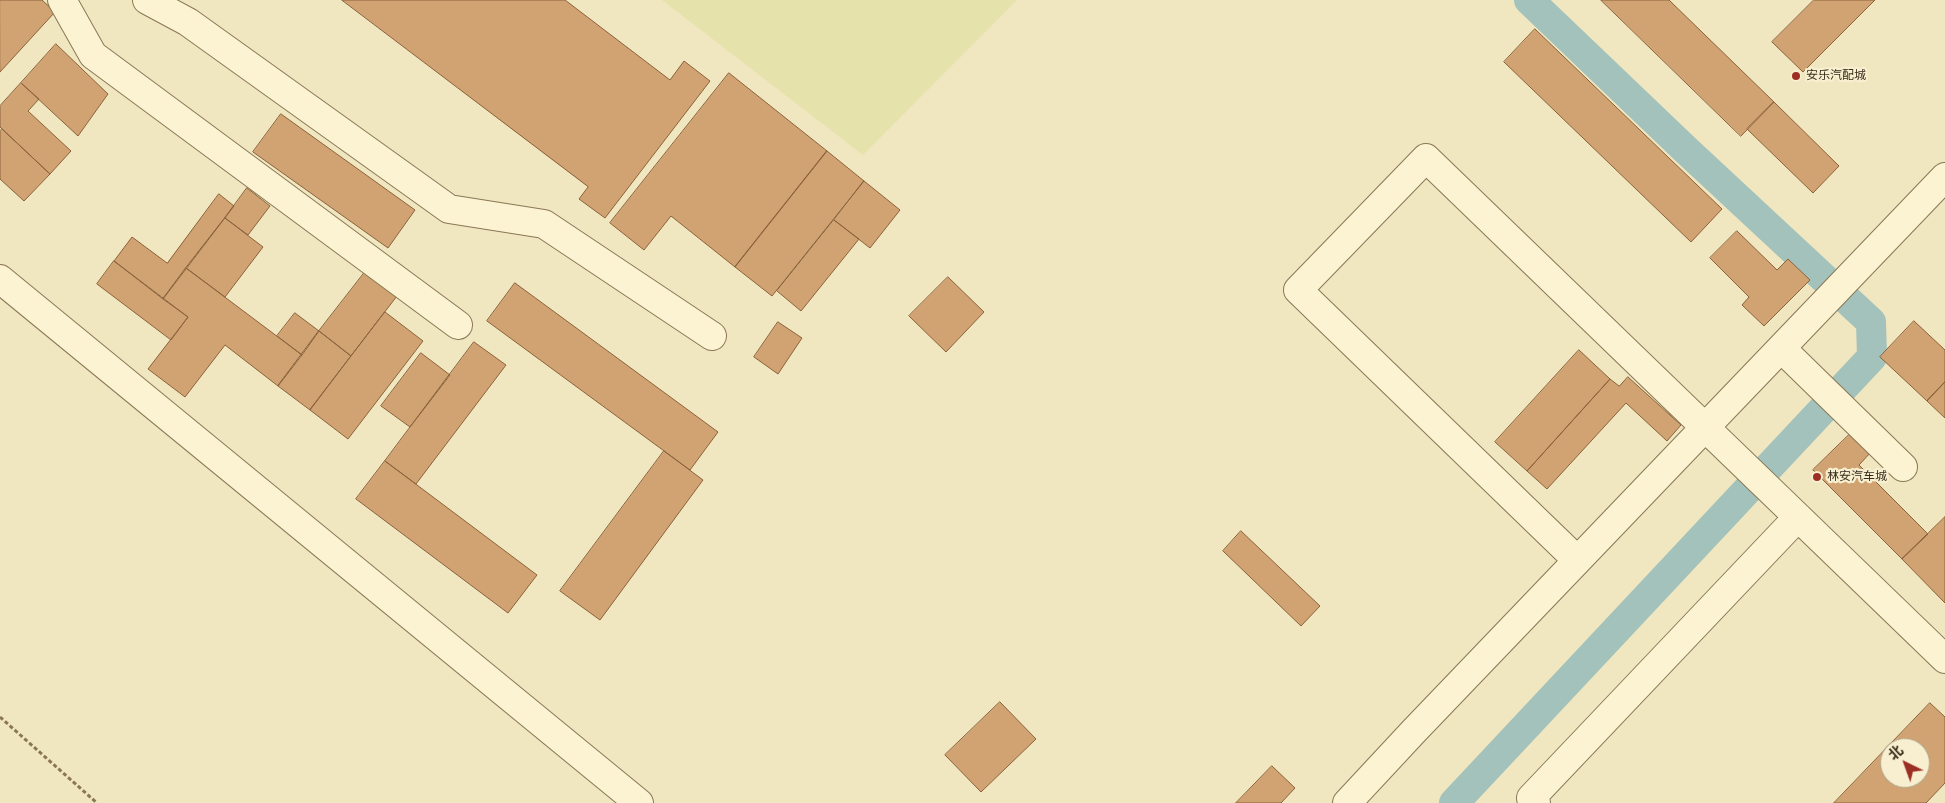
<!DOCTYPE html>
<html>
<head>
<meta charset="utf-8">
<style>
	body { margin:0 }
	#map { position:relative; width:1945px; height:803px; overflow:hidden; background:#f0e6bf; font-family:"Source Serif 4","Noto Sans SC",serif }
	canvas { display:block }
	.north { position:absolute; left:1880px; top:738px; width:50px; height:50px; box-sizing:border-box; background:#f7efcf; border:1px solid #aba187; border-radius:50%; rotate:318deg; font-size:14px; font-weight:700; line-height:20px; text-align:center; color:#382c1c }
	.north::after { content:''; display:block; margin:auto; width:18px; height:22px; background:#9c2e23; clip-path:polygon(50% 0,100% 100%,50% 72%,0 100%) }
</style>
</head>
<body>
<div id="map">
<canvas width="1945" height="803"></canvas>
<div class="north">北</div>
</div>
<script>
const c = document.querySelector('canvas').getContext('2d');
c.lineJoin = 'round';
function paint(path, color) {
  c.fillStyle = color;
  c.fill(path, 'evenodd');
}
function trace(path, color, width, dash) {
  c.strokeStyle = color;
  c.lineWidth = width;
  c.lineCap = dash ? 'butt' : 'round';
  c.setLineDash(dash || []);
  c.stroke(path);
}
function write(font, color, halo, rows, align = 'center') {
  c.font = font + ' "Source Serif 4","Noto Sans SC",serif';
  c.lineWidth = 4.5;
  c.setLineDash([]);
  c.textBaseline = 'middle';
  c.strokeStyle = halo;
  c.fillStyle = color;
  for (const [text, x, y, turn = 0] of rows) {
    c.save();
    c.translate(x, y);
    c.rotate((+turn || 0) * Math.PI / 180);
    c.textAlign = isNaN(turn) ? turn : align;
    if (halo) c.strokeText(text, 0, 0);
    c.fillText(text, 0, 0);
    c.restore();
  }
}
paint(new Path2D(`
	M662,0h355l-154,155z`), '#e6e2ac');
trace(new Path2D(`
	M1454,803l418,-446 -1,-35 -185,-172 -157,-150`), '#a2c2bb', 30);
const building = new Path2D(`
	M0,0h42l13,12 -55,60z
	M342,0h223l105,80 14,-19 26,20 -105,137 -26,-19 9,-12z
	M1601,0h68l105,102 -33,34z
	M1814,0h61l-72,72 -31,-30z
	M1535,29l187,180 -31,33 -187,-180z
	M56,44l52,50 -30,42 -57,-53z
	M729,73l98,78 -92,116 -64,-51 -27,34 -34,-27z
	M21,83l18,16 -11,12 43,40 -21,23 -50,-47v-21z
	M1774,102l65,64 -26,27 -66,-64z
	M281,114l134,96 -27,38 -135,-96z
	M2,129l48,45 -26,27 -24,-22v-48z
	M827,151l37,30 -92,115 -37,-29z
	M864,181l36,29 -30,38 -36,-28z
	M247,188l23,18 -22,29 -23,-17z
	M219,194l15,12 -71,93 -49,-38 18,-24 35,26z
	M225,218l38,29 -38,50 -39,-29z
	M834,220l25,19 -58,72 -24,-20z
	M1737,231l40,39 11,-11 22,21 -46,46 -22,-21 7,-8 -39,-39z
	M114,261l74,56 -17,23 -74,-56z
	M186,268l116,87 -24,31 -53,-41 -40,52 -37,-28 40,-52 -25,-18z
	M365,272l32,24 -46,60 -32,-25z
	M948,277l36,35 -38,40 -37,-36z
	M515,283l203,149 -28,38 -203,-149z
	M385,312l38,29 -75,98 -38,-29z
	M295,313l24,18 -17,24 -25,-19z
	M1914,321l31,29v32l-18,19 -47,-44z
	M778,322l24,16 -24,36 -24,-17z
	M319,331l32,25 -41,54 -32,-24z
	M474,342l32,23 -90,119 -31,-23z
	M1579,350l31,29 -83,92 -32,-29z
	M421,353l29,22 -40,52 -29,-21z
	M1628,377l53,48 -14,16 -41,-38 -79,86 -20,-18 83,-92 9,7z
	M1945,382v36l-18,-17z
	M1851,433l20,19 -12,13 69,69 -26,25 -89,-89z
	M664,451l39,29 -103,140 -40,-29z
	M385,461l152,114 -29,38 -152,-114z
	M1945,517v86l-43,-44z
	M1241,531l79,75 -19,20 -78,-75z
	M1000,702l36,37 -55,53 -36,-37z
	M1930,703l15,14v66l-19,20h-92zM1890,748h30v30h-30z
	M1272,766l23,22 -14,15h-45z`);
paint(building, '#d1a372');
trace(building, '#8a623b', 1);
const minor = new Path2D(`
	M62,0l31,55 365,270
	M147,0l41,22 261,187 95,15 168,112
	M0,279l639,524
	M1781,348l122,119
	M1577,560l-279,-270 128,-132 519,501
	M1347,803l67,-72 531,-554
	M1536,803l-5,-5 267,-281`);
trace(minor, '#8a7756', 30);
trace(new Path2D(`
	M0,717l97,86`), '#8a7756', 3, [4, 2.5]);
trace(minor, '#fbf3d2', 28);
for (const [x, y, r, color] of [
	[1796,76,5,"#9c2e23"],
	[1817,477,5,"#9c2e23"]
]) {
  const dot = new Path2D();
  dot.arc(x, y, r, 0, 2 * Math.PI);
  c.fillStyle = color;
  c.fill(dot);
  trace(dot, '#f7efcf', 2);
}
write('12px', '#382c1c', '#f7efcf', [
	["安乐汽配城",1806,76],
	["林安汽车城",1827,477]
], 'left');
</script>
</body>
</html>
